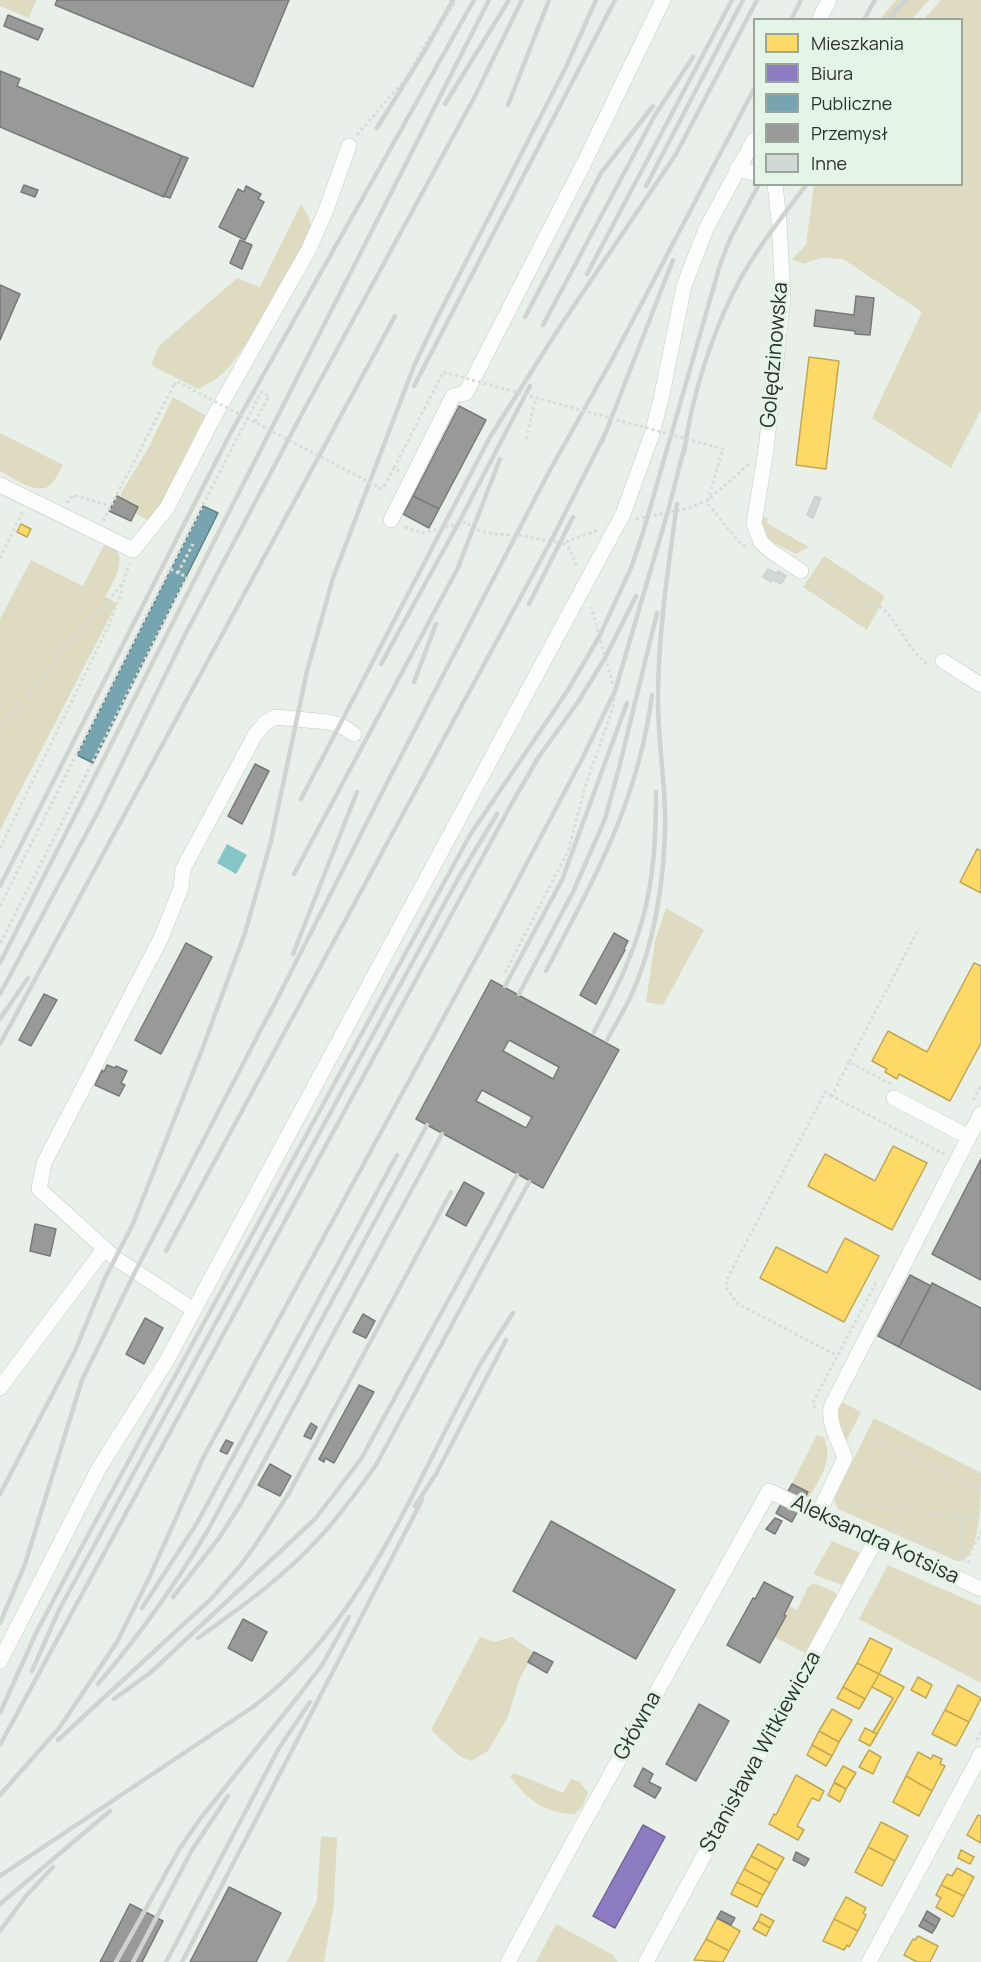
<!DOCTYPE html>
<html>
<head>
<meta charset="utf-8">
<style>
	body { margin:0 }
	#map { position:relative; width:981px; height:1962px; overflow:hidden; background:#e8f0e9; font-family:Manrope,sans-serif }
	canvas { display:block }
	.legend { position:absolute; left:753px; top:18px; width:210px; height:168px; box-sizing:border-box; background:#e4f4e6; border:2px solid #9aa69b; margin:0; padding:8px 10px; list-style:none; font-size:18px; color:#2b312b }
	.legend li { display:flex; align-items:center; gap:12px; height:30px }
	.legend b { width:30px; border:2px solid #9aa69b }
</style>
</head>
<body>
<div id="map">
<canvas width="981" height="1962"></canvas>
<ul class="legend">
<li><b style="height:16px;background:#ffd966"></b>Mieszkania</li>
<li><b style="height:16px;background:#8e7cc3"></b>Biura</li>
<li><b style="height:16px;background:#76a5af"></b>Publiczne</li>
<li><b style="height:16px;background:#999"></b>Przemysł</li>
<li><b style="height:16px;background:#d1d9d4"></b>Inne</li>
</ul>
</div>
<script>
const c = document.querySelector('canvas').getContext('2d');
c.lineJoin = 'round';
function paint(path, color) {
  c.fillStyle = color;
  c.fill(path, 'evenodd');
}
function trace(path, color, width, dash) {
  c.strokeStyle = color;
  c.lineWidth = width;
  c.lineCap = dash ? 'butt' : 'round';
  c.setLineDash(dash || []);
  c.stroke(path);
}
function write(font, color, halo, rows, align = 'center') {
  c.font = font + ' Manrope,sans-serif';
  c.lineWidth = 6;
  c.setLineDash([]);
  c.textBaseline = 'middle';
  c.strokeStyle = halo;
  c.fillStyle = color;
  for (const [text, x, y, turn = 0] of rows) {
    c.save();
    c.translate(x, y);
    c.rotate((+turn || 0) * Math.PI / 180);
    c.textAlign = isNaN(turn) ? turn : align;
    if (halo) c.strokeText(text, 0, 0);
    c.fillText(text, 0, 0);
    c.restore();
  }
}
paint(new Path2D(`
	M0,0h36l-7,18 -29,-12z
	M896,0h33l-17,19h-32z
	M941,0h40v410l-30,58 -79,-50 50,-106 -79,-53 -23,-1 -17,6 -11,-5 14,-14 8,-60 148,-1v-164l-38,-1z
	M301,204l8,14 3,15 -58,101 -25,33 -13,12 -18,10 -47,-24 8,-19 78,-68 23,9z
	M173,397l35,20 -51,96 -9,7 -13,-7 3,-6 -17,-8v-6l28,-46z
	M0,433l63,32c-3,5 -6,12 -10,17 -12,17 -39,-4 -53,-11z
	M759,517l9,1 -1,5 42,24 -13,7 -26,-13 -6,-6z
	M105,543c28,9 9,37 0,54l12,6 -117,227v-211l31,-59 52,26z
	M824,556l61,40 -18,34 -64,-43z
	M666,908l38,22 -41,75 -17,-3 9,-61z
	M842,1402l19,10 -15,29 -10,-27z
	M874,1418l107,55c0,21 0,91 -24,88l-119,-52 -4,-10z
	M817,1435l7,2c10,24 -4,40 -15,61l-20,-9z
	M832,1541l28,12 -18,32 -29,-11z
	M888,1565l93,41v77l-122,-64z
	M813,1583l20,8 4,4 -32,58 -31,-16 15,-31 8,4 11,-23z
	M480,1637l14,5 18,-5 22,15 -15,28 -11,37 -20,34 -17,10 -12,-5 -28,-26z
	M514,1773l49,20 8,-14 9,3 8,11 -6,14 -8,7c-30,-1 -47,-14 -64,-38z
	M321,1836l16,2 -3,66 -10,58h-37l30,-61z
	M556,1924l57,31 5,7h-82z`), '#dfdbc0');
paint(new Path2D(`
	M227,844l20,11 -11,19 -19,-11z`), '#85c5c8');
const homes = new Path2D(`
	M809,357l30,4 -13,108 -30,-4z
	M21,524l10,5 -4,8 -10,-5z
	M977,849l4,2v42l-21,-11z
	M974,963l7,3v77l-31,58 -51,-27 -2,5 -12,-7 2,-3 -15,-8 16,-30 39,21z
	M893,1146l34,17 -35,67 -84,-44 17,-32 50,27z
	M845,1238l34,18 -35,66 -84,-44 16,-31 51,26z
	M870,1638l22,11 -13,25 -22,-11z
	M857,1663l22,11 -14,25 -22,-12z
	M879,1674l25,13 -27,47 -4,-2 20,-34 -21,-11z
	M918,1677l14,8 -6,13 -15,-8z
	M958,1685l23,13 -12,24 -24,-12z
	M843,1687l22,12 -6,10 -22,-11z
	M832,1709l20,11 -13,22 -20,-11z
	M945,1710l24,12 -13,24 -24,-12z
	M865,1728l12,6 -7,12 -11,-6z
	M819,1731l20,11 -7,14 -20,-11z
	M812,1745l20,11 -6,10 -19,-11z
	M869,1750l12,7 -8,17 -14,-7z
	M918,1752l13,7 2,-4 9,4 -2,5 5,2 -13,25 -26,-15z
	M843,1766l13,7 -10,16 -12,-7z
	M796,1775l28,16 -5,10 -7,-3 -15,28 7,4 -6,10 -29,-16 5,-10 2,1z
	M906,1776l26,15 -13,25 -26,-14z
	M834,1783l12,6 -6,13 -12,-7z
	M978,1815l3,1v27l-14,-8z
	M881,1822l27,14 -13,25 -27,-14z
	M758,1844l26,14 -7,12 -26,-14z
	M868,1847l27,14 -13,25 -27,-14z
	M961,1850l13,7 -4,7 -12,-6z
	M751,1856l26,14 -7,13 -26,-14z
	M957,1868l17,9 -10,19 -23,-11 6,-11 5,2z
	M744,1869l26,14 -7,12 -26,-13z
	M737,1882l26,13 -6,12 -26,-13z
	M941,1885l23,11 -11,21 -17,-10 5,-9 -5,-3z
	M846,1897l20,11 -3,5 3,2 -8,16 -24,-12z
	M761,1914l13,7 -4,7 -12,-7z
	M717,1918l23,13 -11,20 -23,-12z
	M834,1919l24,12 -9,16 -2,-2 -3,5 -21,-9z
	M758,1921l12,7 -4,8 -13,-7z
	M918,1936l20,10 -8,16h-13l-13,-7 9,-16 2,1z
	M706,1939l23,12 -6,11 -29,-2z`);
paint(homes, '#ffd966');
trace(homes, '#bfa754', 1.5);
const offices = new Path2D(`
	M643,1825l22,12 -50,91 -22,-12z`);
paint(offices, '#8e7cc3');
trace(offices, '#706695', 1.5);
const public = new Path2D(`
	M203,506l15,7 -125,250 -16,-8z`);
paint(public, '#76a5af');
trace(public, '#608287', 1.5);
const industry = new Path2D(`
	M57,0h232l-36,87 -198,-82z
	M8,15l35,14 -5,11 -34,-14z
	M0,71l20,8 -3,7 165,70 -18,41 -164,-70z
	M182,156l6,2 -18,40 -6,-2z
	M24,185l14,5 -3,7 -14,-5z
	M246,186l15,8 -3,5 6,3 -19,38 -26,-13 19,-38 6,3z
	M240,240l12,5 -10,24 -12,-6z
	M0,285l20,9 -20,46z
	M856,296l18,2 -4,37 -15,-1v-3l-41,-5 2,-16 38,5z
	M459,406l27,14 -47,89 -26,-13z
	M117,496l21,11 -7,14 -22,-10z
	M413,496l26,13 -10,19 -26,-14z
	M255,764l14,7 -27,53 -14,-8z
	M614,933l14,8 -4,8 1,1 -29,54 -16,-9z
	M186,943l26,14 -51,97 -26,-14z
	M491,980l128,70 -76,138 -127,-69zM509,1040l50,27 -6,12 -50,-28zM482,1090l50,27 -6,11 -50,-27z
	M44,994l13,6 -26,46 -12,-6z
	M107,1065l8,3 1,-2 11,5 -6,12 4,2 -6,11 -24,-11 7,-15 2,2z
	M981,1159v121l-49,-26z
	M464,1182l20,11 -18,33 -20,-11z
	M35,1224l21,5 -6,27 -20,-5z
	M910,1275l21,11 -32,61 -21,-11z
	M932,1283l49,25v82l-82,-43z
	M363,1314l12,7 -9,17 -13,-6z
	M145,1318l18,10 -19,36 -18,-10z
	M359,1385l15,7 -40,71 -9,-5 -1,4 -5,-3z
	M311,1423l6,4 -6,12 -7,-3z
	M226,1440l7,3 -6,11 -7,-3z
	M270,1464l21,12 -11,20 -22,-11z
	M792,1484l16,8 -16,30 -16,-9z
	M775,1518l7,3 -7,13 -9,-5z
	M551,1521l124,69 -39,69 -123,-68z
	M764,1582l29,15 -9,18 2,1 -26,47 -33,-18 26,-47 2,1z
	M243,1619l24,13 -15,29 -24,-13z
	M534,1652l19,10 -6,11 -19,-11z
	M699,1704l30,17 -33,60 -30,-17z
	M643,1768l10,6 -4,8 12,6 -6,10 -21,-12z
	M796,1852l13,7 -4,7 -12,-6z
	M229,1887l52,26 -25,49h-66z
	M130,1904l33,17 -21,41h-42z
	M721,1911l14,7 -4,7 -14,-7z
	M927,1911l13,8 -4,8 -13,-8z
	M923,1919l13,8 -4,6 -13,-7z`);
paint(industry, '#999');
trace(industry, '#787a78', 1.5);
const building = new Path2D(`
	M815,496l6,2 -8,20 -6,-3z
	M768,569l9,5 1,-3 8,5 -5,8 -8,-4 -2,2 -8,-5z`);
paint(building, '#d1d9d4');
trace(building, '#cbd3ce', 1.5);
const minor = new Path2D(`
	M819,20l10,-20
	M737,169l17,4
	M775,184l4,37 4,76 -17,153 -12,74 7,18 11,10 29,19
	M0,485l133,65 34,-42 44,-86 98,-173 17,-39 23,-64
	M391,520l62,-124 13,-3 117,-228 80,-165
	M943,661l38,24
	M894,1098l75,39 12,-23
	M194,1310l-79,-52 -76,-69 5,-26 117,-225 20,-50 2,-19 72,-134 10,-12 10,-6 53,5 12,3 14,9
	M0,1388l104,-139
	M818,1514l27,-56c-5,-15 -19,-38 -13,-53l137,-268
	M0,1661l99,-193 68,-108 456,-846 29,-80 9,-35 23,-113 22,-57 48,-89
	M508,1962l70,-129 191,-342 212,98
	M646,1962l229,-421
	M869,1962l112,-208`);
trace(minor, '#c5cbc5', 16);
trace(new Path2D(`
	M357,135l50,-58 23,-41 9,-7 17,-29
	M526,439l10,-42
	M722,452l-14,48v4l32,39 6,4
	M384,486l10,-18 5,3
	M67,503l6,-8 37,11
	M636,519l53,-11 19,-8 41,-36
	M103,521l71,-136
	M405,527l17,6 45,-11 6,7 20,5 24,1 46,8 35,-13
	M563,543l6,5 8,19
	M0,558l23,-47
	M170,569l91,-177 8,4 -14,26
	M178,573l15,-29
	M810,582l42,26h11l13,-4c23,14 29,45 53,61
	M0,729l8,-13 30,-33 37,-49 39,-40 9,-11 6,-19
	M0,848l109,-223 12,-31 2,-11
	M0,906l170,-337 17,8 -187,367
	M505,973l63,-122 18,-67 27,-76 2,-17 -24,-84
	M849,1062l-17,34 112,58
	M891,1084l-42,-22 70,-134
	M832,1096l-7,-4 -99,189 1,8 11,15 100,52
	M973,1100l8,-15
	M815,1408l-2,-6 64,-121
	M875,1506l-5,-56 6,-12 105,52
	M894,1509l1,21
	M854,1513l4,-8 123,13
	M960,1516l3,43 10,5
	M892,1529l71,30 6,-4 12,-22
	M977,1740l4,-9`), '#d9dcd9', 3, [3, 3]);
trace(minor, '#fcfdfc', 15);
trace(new Path2D(`
	M791,20l10,-20
	M864,20l11,-20
	M888,20l17,-20
	M445,104l64,-104
	M508,105l41,-105
	M377,128l50,-81 26,-47
	M646,186l97,-186
	M587,274l145,-274
	M525,317l76,-144 52,-67
	M543,325l112,-210 38,-58
	M414,386l201,-386
	M602,442l71,-182
	M684,453c7,-53 26,-114 50,-162 19,-38 47,-73 73,-107
	M457,570l43,-111
	M529,604l44,-87
	M381,664l77,-140 72,-138
	M414,682l22,-58
	M301,799l189,-362 71,-112 115,-171 81,-154
	M294,874l166,-310
	M0,886l230,-452 244,-434
	M293,954l64,-162
	M0,963l489,-963
	M546,971c49,-94 92,-169 106,-276
	M505,986l57,-106 65,-177
	M0,994l99,-184 88,-179 117,-221 170,-312 48,-98
	M519,994l54,-102 32,-73 14,-51 38,-155
	M268,1017l120,-236 162,-311 63,-112 141,-269
	M0,1019l28,-41
	M594,1032c19,-36 37,-72 48,-111 12,-41 14,-86 14,-129
	M607,1040c7,-13 15,-26 22,-40 26,-54 37,-127 36,-187 -1,-38 -7,-76 -7,-114 0,-65 10,-130 19,-195
	M0,1044l395,-728
	M166,1251l385,-710 54,-107
	M0,1494l75,-143 30,-73 27,-52 71,-179 42,-114 26,-92 36,-170 26,-93 81,-212 22,-46 130,-253 30,-67
	M415,1506l21,-32 70,-134
	M173,1597l46,-59 23,-36 200,-368
	M142,1608l55,-85 200,-368
	M0,1623l25,-59 57,-184 53,-108 136,-262
	M198,1638c43,-31 86,-61 121,-100 21,-22 39,-48 57,-73l153,-283
	M32,1671l27,-61 400,-733 38,-63
	M98,1684c41,-48 77,-99 110,-154l219,-405
	M114,1699l36,-26 165,-154 46,-60 156,-284
	M0,1713l37,-82 43,-81 390,-715 98,-145 31,-53 32,-69 11,-32 78,-271 10,-26 29,-55
	M58,1740l153,-141 29,-33 14,-19 35,-54 162,-301
	M0,1745l512,-942 26,-45 40,-56 27,-44 31,-62
	M0,1795l60,-68 57,-85 32,-64 54,-120 289,-529 90,-170 33,-68 53,-180 17,-66
	M0,1876l253,-169c113,-86 161,-224 228,-344 10,-17 22,-34 32,-50
	M0,1904l110,-93
	M0,1931l26,-35 27,-29
	M116,1962l64,-114 20,-29 100,-125 22,-29 27,-48
	M133,1962l59,-112 36,-54
	M166,1962l113,-214 31,-46
	M182,1962l240,-462`), '#d0d3d0', 4.5);
trace(new Path2D(`
	M174,385l2,-4 206,108 2,-3
	M394,468l49,-96 280,77 -1,3`), '#d9dcd9', 3, [3, 3]);
write('21px', '#2b312b', '#e4f4e6', [
	["Golędzinowska",775,355,-85],
	["Aleksandra Kotsisa",875,1540,25],
	["Główna",638,1726,-61],
	["Stanisława Witkiewicza",761,1752,-61]
]);
</script>
</body>
</html>
